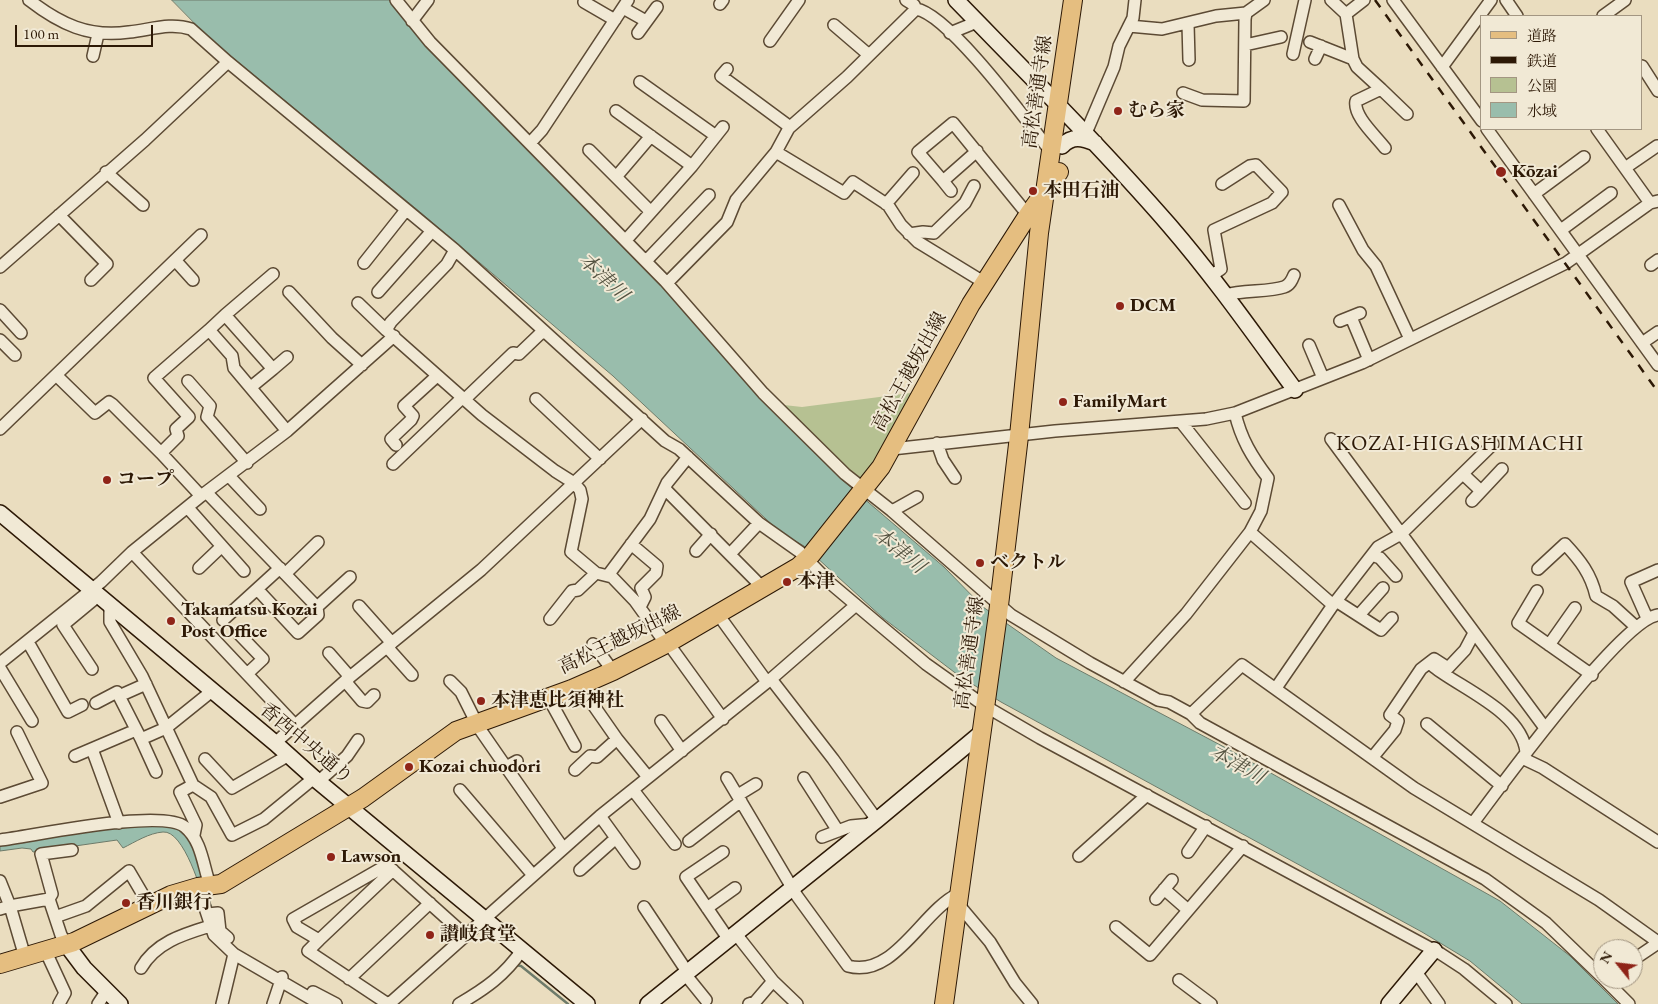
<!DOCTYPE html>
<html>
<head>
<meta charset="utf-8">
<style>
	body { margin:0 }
	#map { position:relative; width:1658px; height:1004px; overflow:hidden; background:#eaddbf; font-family:"EB Garamond","Noto Serif JP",serif }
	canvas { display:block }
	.legend { position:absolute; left:1480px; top:15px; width:162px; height:115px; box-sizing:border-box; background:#f1e9d5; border:1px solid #a39682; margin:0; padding:6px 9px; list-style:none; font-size:15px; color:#2d1906 }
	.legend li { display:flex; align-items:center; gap:10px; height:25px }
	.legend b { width:25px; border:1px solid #a39682 }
	.north { position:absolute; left:1593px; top:939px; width:50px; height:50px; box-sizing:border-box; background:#f1e9d5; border:1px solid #a39682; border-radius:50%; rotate:299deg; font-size:14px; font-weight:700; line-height:20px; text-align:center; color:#2d1906 }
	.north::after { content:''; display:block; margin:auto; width:18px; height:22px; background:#8f2418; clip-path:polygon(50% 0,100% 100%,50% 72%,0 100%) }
	.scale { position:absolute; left:15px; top:25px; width:138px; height:22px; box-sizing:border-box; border:2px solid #2d1906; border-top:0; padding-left:6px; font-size:15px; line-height:18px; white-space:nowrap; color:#2d1906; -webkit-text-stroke:4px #f1e9d5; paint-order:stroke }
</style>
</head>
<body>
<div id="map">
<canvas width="1658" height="1004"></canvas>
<ul class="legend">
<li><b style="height:6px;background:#e5be80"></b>道路</li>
<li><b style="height:6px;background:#2d1906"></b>鉄道</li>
<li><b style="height:14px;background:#b6c192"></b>公園</li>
<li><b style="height:14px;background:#99bdac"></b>水域</li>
</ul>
<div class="north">N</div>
<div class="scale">100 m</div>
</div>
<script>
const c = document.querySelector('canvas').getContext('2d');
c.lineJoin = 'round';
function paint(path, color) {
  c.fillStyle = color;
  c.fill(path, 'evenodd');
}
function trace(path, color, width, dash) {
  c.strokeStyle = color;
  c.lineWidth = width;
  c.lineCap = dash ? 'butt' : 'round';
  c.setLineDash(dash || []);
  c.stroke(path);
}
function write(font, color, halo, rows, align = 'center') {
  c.font = font + ' "EB Garamond","Noto Serif JP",serif';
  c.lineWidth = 4;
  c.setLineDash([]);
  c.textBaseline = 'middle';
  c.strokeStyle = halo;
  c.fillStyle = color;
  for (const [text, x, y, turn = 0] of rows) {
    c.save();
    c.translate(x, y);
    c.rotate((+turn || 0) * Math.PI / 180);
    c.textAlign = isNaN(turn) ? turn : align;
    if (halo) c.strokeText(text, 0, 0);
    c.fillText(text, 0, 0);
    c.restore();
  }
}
paint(new Path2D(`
	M918,392l-57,92 -69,-67 -8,-12 18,2z`), '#b6c192');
const water = new Path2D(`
	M172,0h220l244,257 109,124 96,98 103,88 39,40 73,51 170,90 274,153 70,55 48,48h-96l-52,-43 -48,-29 -421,-230 -43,-27 -75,-57 -79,-72 -23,-13 -168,-157 -193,-164 -211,-174z
	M152,823l17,1 21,12 22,72 -5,1c-5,-16 -23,-79 -44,-77 -14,1 -28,10 -40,16l-6,-8 -84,12 -2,-3 -9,-1 -22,3v-7z`);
paint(water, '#99bdac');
trace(water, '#6e7b6a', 1);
trace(new Path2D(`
	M515,965l6,1 47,38`), '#6e7b6a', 2.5);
const street = new Path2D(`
	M29,0c31,24 60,38 100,32 21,-2 41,-10 62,-3l37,33
	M396,0l34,42 235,239 98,112 82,81 47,37 119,104 79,48 68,37 11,2 22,12 9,9 285,156 61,44 57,55
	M906,0l8,5 2,4
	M1331,0l15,14 18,-14
	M1393,0l89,121
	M1506,0l11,16
	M584,2l31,18
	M720,4l3,-4
	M623,8l23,13
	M1346,14l7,45 4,8 24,22 -25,12c-3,15 20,35 29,47
	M1603,16l22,-16
	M412,21l16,-21
	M1188,24l1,36
	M834,25l35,30
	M1129,26l33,3 54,-13 30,-3
	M638,33l19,-26
	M950,33l27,-11
	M770,41l29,-41
	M1310,42l43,17
	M1245,45l36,-8
	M1293,54l12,-54
	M93,56l5,-22
	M1315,59l6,-13
	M1642,66l16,25
	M1442,67l49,-67
	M727,69l-6,7 69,51
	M640,82l76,54
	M1381,89l26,25
	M1183,93l19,7 42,1 1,-82 1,-6 18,-13
	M616,111l76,55
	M1487,129l171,236
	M1597,129l53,74
	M1086,133l28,-66 5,-21 14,-28 2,-18
	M531,142l11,-12 86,-130
	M589,150l62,62
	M977,151l-34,30 -25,-29 35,-29 75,92
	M776,152l68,41 9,-11 35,23 13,20 17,17 67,41
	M1625,168l32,-22
	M106,172l37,33
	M616,177l35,-41
	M943,181l8,10
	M1534,194l50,-37
	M886,204l27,-31
	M1339,205l24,45 13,16 34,73
	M59,215l48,49 -16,16
	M1561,230l50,-37
	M909,234l14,-2 11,1 31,-30 9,-17
	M626,240l66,-74 31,-39
	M455,250l-8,14 -56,58 -5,8 96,85 73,56 19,12 6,7 2,9 -11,53 25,21 16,4 23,24 31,43
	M175,260l18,20
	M646,261l63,-66
	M364,263l42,-53
	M1651,265l7,-5
	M0,267l145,-127 83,-78 227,188 210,191 14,8 80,74 41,29 30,31 96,81 59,42 55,32 401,216 23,15 42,35
	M1211,276l10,-7 -7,-39 58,-27 10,-11 -26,-27 -6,1 -28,18
	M667,283l60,-61 9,-22 40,-48 13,-24 58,-51 69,-68c33,5 113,115 136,144
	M289,292l43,46 30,27
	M378,292l54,-61
	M1225,295c18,-5 45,-3 59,-8 6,-2 8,-7 10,-12
	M358,303l28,27
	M0,310l21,23
	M225,315l48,-41
	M1351,317l18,43
	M1340,321l20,-8
	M0,340l15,15
	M1642,343l16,-11
	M1309,345l14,33
	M273,369l14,-12
	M56,375l39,38 14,-11 3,2 49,49
	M188,381l22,25 -3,11 40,46
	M251,387l22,-18 -48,-54 -16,15 23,26 2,12 53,63
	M536,399l64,60
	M464,400l49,-47 6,1 24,-23
	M1235,413c6,26 17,44 33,65l-7,33 -11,21 83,73
	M1181,422l64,81
	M0,429l201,-194
	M1331,439l214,289
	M937,443l6,17 12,18
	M396,445l-5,-6 20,-19 2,-4 -9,-10 33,-30
	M892,449l163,-18 151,-12 29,-6 127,-50 204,-100 84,-60 8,-2
	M393,464l69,-66
	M1463,474l18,17
	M229,476l31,33
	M665,489l98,99
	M207,493l110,114
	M201,496l-40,-43 17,-17 -2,-7 13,-12 -35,-39 55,-48
	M1472,501l30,-32
	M188,508l56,63
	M892,511l25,-14
	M631,544l26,22 -1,7 -15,15 4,9 -5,10
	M696,551l15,-17
	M132,552l163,173
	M730,554l29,-31
	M1372,555l8,3 16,18
	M199,568l22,-21
	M1538,569l27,-25c15,16 26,30 31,52l17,10 22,20
	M285,574l33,-32
	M609,574l41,-55 17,-36 21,-26
	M257,589l41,44 20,-18 -1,-8 33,-30
	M1537,591l-19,32 74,52
	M1336,601l45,29 11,-12
	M110,606v16l32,54 51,109
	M359,606l33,37
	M717,613l50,69
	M1359,615l24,-27
	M1647,618l-16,-36 27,-12
	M550,619l22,-28 6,-1 18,-17
	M223,620l57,-52
	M239,634l24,25 -16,15
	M28,642l40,70 14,-7
	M668,643l55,76
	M593,644l20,27
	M1549,645l26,-37
	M387,647l25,28
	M329,653l21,24
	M0,663l101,-81 31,-30 69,-56 86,-65 107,-95
	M1434,667c28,22 88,45 92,85
	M0,668l32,53
	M92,669l-29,-44 35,-29
	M771,679l62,80 44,61
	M345,681l17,20 5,1 7,-7
	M450,681l11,11 18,36 27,39
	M1124,682l62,-68 64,-82
	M580,686l37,53
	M1276,688l57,-83 45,-58 23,-13 92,-90
	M119,696l27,-12
	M548,697l27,49
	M96,703l21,-11 24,47
	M1191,714l51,-49 172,123 185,112 59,42
	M661,721l21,30
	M1427,724l75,62
	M275,743l70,-62 136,-111 161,-151
	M92,749l27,74
	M75,756l61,-26
	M1372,758l23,-28 3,-9 -8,-6 31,-46 13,-10 14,9 17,-18 9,-17
	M1522,758l21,10 115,74
	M205,759l27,29 57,-33
	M517,761l-11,6 57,81
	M575,770l15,-14 7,1 20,-18 31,38
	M156,772l-15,-33 25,-11 46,-37
	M727,778l70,118 51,70c46,13 74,-55 110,-72
	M804,778l34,53
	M319,781l28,-25 11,-16
	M460,790l72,84
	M633,790l42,54
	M738,795l18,-11
	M0,797l42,-14 -25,-51
	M600,816l34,47
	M1473,823c27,-36 149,-203 185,-208
	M194,835l2,-10 -16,-33 13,-7 18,12 21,38 32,-16 50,-41
	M822,837l29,-11 21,-2
	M0,840c34,-4 162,-32 185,-13 17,14 18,39 25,58
	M689,841l52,-40
	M723,852l-37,25 43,63
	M1188,852l18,-26
	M1079,856l68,-61
	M580,870l36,-32
	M0,881l10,25 39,-7 12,36 5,9
	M198,887l16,48 20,19 86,50
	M1164,889l24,21
	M49,899l3,-5 -11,-40 31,-4
	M1156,899l16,-19
	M958,904l32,38 25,41 17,21
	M644,907l44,66
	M707,908l28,-20
	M0,909l10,-3 15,51
	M207,914l11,-1 2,18 8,7
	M55,917l31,-11 43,-35 20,34
	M1116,927l34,28 93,-109
	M736,934l37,47
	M319,940l74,-70
	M46,952l19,41 -6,11
	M1633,960l25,-17
	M141,968c15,-26 43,-34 69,-42
	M1416,972l23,32
	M685,974l21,26
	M349,979l81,-76
	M1604,979l25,25
	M1179,980l32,24
	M313,992l23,12
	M98,1004l8,-12
	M222,1004l12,-50
	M273,1004l9,-27
	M388,1004l-80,-53 11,-11 -22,-13 -4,-8 94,-54 77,69
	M389,1004l211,-188 171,-137 85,-74
	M459,1004c26,-15 46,-29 63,-54
	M749,1004l6,-2 18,-21 24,23`);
const secondary = new Path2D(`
	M956,0c72,74 145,147 213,225 45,52 85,109 126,165
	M1062,146c10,-11 21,-8 33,-3
	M0,513l275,230 39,35 273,226
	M66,944l18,24 36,36
	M648,1004l229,-184 103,-86
	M1389,1004l45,-54`);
const primary = new Path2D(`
	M0,964l74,-22 97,-47 27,-8 23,-3 142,-86 93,-67 116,-42 41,-18 55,-28 130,-76 13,-12 70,-88 90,-163 57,-89 31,-43
	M944,1004l54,-390 21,-178 20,-203 34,-233`);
trace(street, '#5c4a34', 14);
trace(secondary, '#2d1906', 18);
trace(primary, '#2d1906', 20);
trace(street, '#f1e9d5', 11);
trace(secondary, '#f1e9d5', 15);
trace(primary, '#e5be80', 18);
trace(new Path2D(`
	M1375,0l283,392`), '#2d1906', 2.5, [9, 9]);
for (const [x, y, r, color] of [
	[1118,111,5,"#8f2418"],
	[1501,172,6,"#8f2418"],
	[1033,191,5,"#8f2418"],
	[1120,306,5,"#8f2418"],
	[1063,402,5,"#8f2418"],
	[107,480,5,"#8f2418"],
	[980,563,5,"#8f2418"],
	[787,582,5,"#8f2418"],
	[171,621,5,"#8f2418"],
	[481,701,5,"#8f2418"],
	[409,767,5,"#8f2418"],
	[331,857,5,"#8f2418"],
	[126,903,5,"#8f2418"],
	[430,935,5,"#8f2418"]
]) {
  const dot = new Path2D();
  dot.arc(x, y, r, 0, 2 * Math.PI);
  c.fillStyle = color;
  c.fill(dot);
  trace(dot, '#f1e9d5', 2);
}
write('19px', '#2d1906', '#f1e9d5', [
	["高松善通寺線",1038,92,-82],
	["高松王越坂出線",910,372,-61],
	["高松王越坂出線",620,640,-26],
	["高松善通寺線",970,653,-82],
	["香西中央通り",306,744,40]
]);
write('bold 19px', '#2d1906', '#f1e9d5', [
	["むら家",1128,111],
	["Kōzai",1512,172],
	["本田石油",1043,191],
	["DCM",1130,306],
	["FamilyMart",1073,402],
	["コープ",117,480],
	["ベクトル",990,563],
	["本津",797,582],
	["Takamatsu Kozai",181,610],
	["Post Office",181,632],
	["本津恵比須神社",491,701],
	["Kozai chuodori",419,767],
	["Lawson",341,857],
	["香川銀行",136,903],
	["讃岐食堂",440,935]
], 'left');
write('italic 20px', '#535240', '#f1e9d5', [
	["本津川",603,278,44],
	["本津川",899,551,39],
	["本津川",1237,765,29]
]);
c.letterSpacing = '1px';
write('21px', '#2d1906', '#f1e9d5', [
	["KOZAI-HIGASHIMACHI",1460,444]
]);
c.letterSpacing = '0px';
</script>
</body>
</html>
